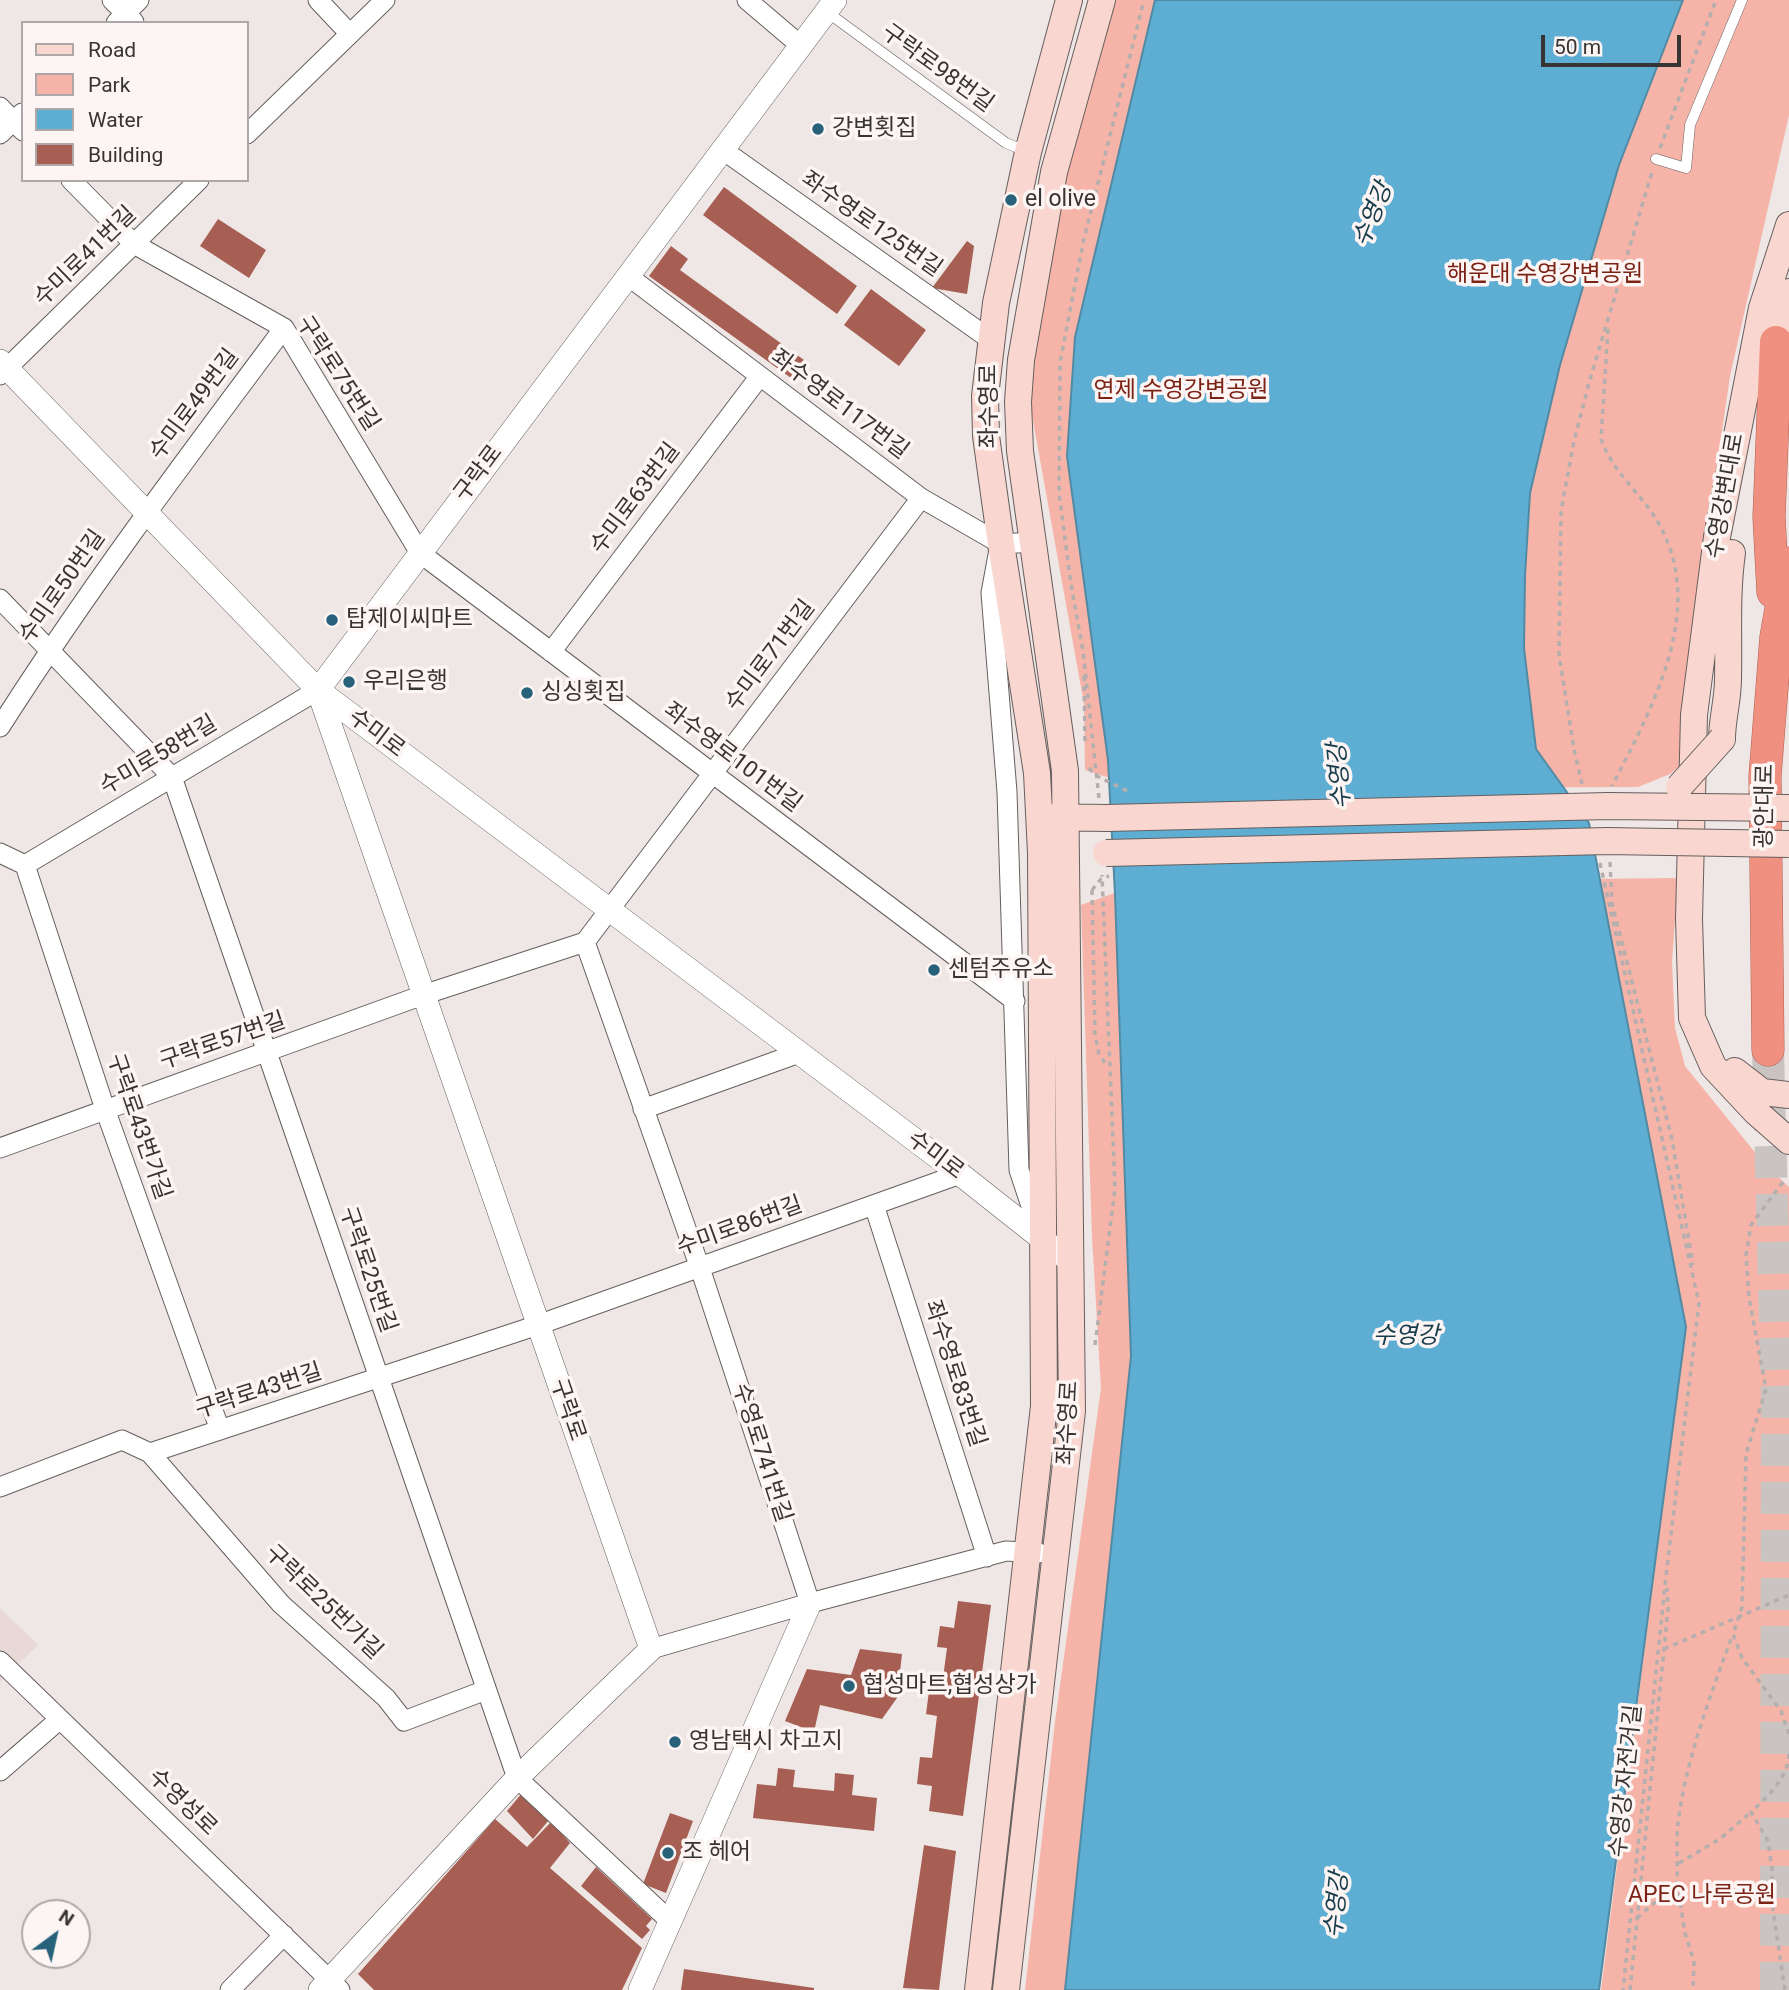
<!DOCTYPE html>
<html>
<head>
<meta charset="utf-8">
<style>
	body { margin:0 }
	#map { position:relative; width:1789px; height:1990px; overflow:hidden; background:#eee7e6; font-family:Roboto,sans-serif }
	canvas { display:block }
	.legend { position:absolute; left:21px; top:21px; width:228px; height:161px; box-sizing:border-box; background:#fcf5f3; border:2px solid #ada8a7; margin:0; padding:9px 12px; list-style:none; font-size:21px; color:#373534 }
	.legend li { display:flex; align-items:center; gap:14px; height:35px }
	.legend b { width:35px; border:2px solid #ada8a7 }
	.north { position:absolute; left:21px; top:1899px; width:70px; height:70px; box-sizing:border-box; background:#fcf5f3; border:2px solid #ada8a7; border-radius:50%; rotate:33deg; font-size:19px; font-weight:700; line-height:28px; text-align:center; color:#373534 }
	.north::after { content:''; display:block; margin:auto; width:24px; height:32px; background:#27617a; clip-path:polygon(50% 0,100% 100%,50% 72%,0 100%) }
	.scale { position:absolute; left:1541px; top:35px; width:140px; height:32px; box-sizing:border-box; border:4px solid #373534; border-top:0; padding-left:9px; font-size:21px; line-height:24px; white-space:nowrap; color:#373534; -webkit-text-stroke:5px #fcf5f3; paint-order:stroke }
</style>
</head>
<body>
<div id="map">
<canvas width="1789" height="1990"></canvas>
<ul class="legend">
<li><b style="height:9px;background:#f9d6cf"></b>Road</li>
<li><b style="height:19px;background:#f5b4a7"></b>Park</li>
<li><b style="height:19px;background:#5eaed4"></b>Water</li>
<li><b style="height:19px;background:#a65f52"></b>Building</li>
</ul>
<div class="north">N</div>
<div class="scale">50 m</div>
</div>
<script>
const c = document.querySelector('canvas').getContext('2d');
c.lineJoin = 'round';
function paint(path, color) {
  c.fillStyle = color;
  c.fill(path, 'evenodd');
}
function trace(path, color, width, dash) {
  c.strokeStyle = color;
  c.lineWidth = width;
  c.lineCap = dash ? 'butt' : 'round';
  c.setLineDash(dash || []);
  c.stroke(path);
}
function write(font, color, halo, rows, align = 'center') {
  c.font = font + ' Roboto,"Noto Sans KR",sans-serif';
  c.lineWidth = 7;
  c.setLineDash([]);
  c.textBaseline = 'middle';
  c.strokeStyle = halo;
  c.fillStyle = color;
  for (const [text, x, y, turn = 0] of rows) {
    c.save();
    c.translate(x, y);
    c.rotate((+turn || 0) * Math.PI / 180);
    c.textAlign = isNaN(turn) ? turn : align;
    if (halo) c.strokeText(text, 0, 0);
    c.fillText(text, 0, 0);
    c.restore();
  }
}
paint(new Path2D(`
	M0,1608l38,37 -38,37z`), '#e8d9d6');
paint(new Path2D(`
	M1116,0h673v115l-59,261 -38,262 -6,123 -16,13 -32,13 -494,2 -59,-19 -1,-66 -56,-311 33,-204z
	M1678,878l-6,84 3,66 10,38 77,95 27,26v803h-188l85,-663 -100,-448z
	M1143,883l5,500 -68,607h-55l30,-268 46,-334 -9,-151 -11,-332z`), '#f5b4a7');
const water = new Path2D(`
	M1155,0h528l-64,165 -59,200 -30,128 -5,82 -1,73 12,101 53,74 97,504 -87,663h-534l66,-634 -16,-462 -7,-134 -41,-304 8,-119z`);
paint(water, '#5eaed4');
trace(water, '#528aa4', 2);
paint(new Path2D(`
	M724,187l133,99 -20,28 -134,-99z
	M218,219l48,31 -17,28 -49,-32z
	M967,241l7,5 -7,48 -35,-6z
	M671,246l17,13 -8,11 124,90 -13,18 -142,-102z
	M871,289l55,41 -27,36 -55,-41z
	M958,1601l33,4 -28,211 -34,-5 3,-25 -15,-2 3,-27 12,1 5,-42 -11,-2 3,-23 12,2 6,-45 -10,-1 3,-21 14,2z
	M860,1649l42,5 -5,44 -15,21 -62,-14 -6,27 -29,-11 22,-52 44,6z
	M778,1768l17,2 -2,17 41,4 1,-18 19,2 -2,20 25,3 -3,33 -121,-13 4,-34 19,2z
	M522,1793l27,27 -16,19 -26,-28z
	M670,1813l23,8 -27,72 -23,-9z
	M495,1819l32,28 24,-25 19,21 -20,25 92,80 -20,42h-248l-16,-16z
	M924,1845l32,6 -17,139 -36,-2z
	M596,1867l56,52 -6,7 4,4 -8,9 -61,-53z
	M684,1969l130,19v2h-133z`), '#a65f52');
trace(new Path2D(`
	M1768,1050l9,348 -1,592`), '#c9c3c2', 32, [32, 16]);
const service = new Path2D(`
	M827,12l179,131 20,8
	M1656,159l30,9 4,-43 52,-125`);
const minor = new Path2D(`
	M112,0l22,22
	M318,0l32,34
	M747,0l53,45
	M116,23l23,-23
	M0,107l23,24
	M0,134l22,-21
	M247,134l138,-134
	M723,150l268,190
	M71,180l63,64 150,84 136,225 595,448
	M628,276l293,222 80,46 32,-2
	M0,375l199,-195
	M998,555l-7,38 16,199 12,378 18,54
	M0,599l172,178 345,1001 153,143
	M551,652l209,-276
	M0,727c88,-138 186,-268 284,-399
	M0,853l25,12 80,244 115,321
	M25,865l293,-175
	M643,1109l156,-56
	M0,1148l423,-153 162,-53
	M874,1205l113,352
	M150,1453l388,-128 422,-151
	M0,1487l122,-47 28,13 131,151 105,94 18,23 82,-31
	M810,1603l-110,-335 -115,-326 336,-444
	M651,1649l159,-46 196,-52 33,2
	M0,1661l340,329
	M0,1771l60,-52
	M230,1990l54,-55`);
const tertiary = new Path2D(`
	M0,361l318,329 642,484 110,87
	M318,690l333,959 -134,129 -197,212
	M318,690l517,-690
	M640,1990l170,-387`);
const secondary = new Path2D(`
	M1789,225l-27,83 -45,229 -23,178 -5,204 3,99 21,48 43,46 33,29
	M1771,361l18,-69
	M1722,739c0,-20 6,-39 6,-60 1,-42 -2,-84 4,-126
	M1049,817l57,1
	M1735,1071l27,21 27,3
	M978,1990l66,-584 -3,-553 -4,-80 -36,-229 -15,-108 -1,-40 11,-93 32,-151 41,-152
	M1006,1990l66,-579 -7,-640 -45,-320 -2,-49 3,-42 33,-188 48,-172`);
const trunk = new Path2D(`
	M1773,592l-4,-75 7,-175
	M1768,1050l-3,-274 11,-139 13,-74`);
trace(service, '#655f5e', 11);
trace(minor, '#655f5e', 21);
trace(tertiary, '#655f5e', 24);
trace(secondary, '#655f5e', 28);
trace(trunk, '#ad5f51', 33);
trace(new Path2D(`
	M1660,148l56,-148
	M1608,329l-7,110c12,35 44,57 60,89 45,84 -10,182 -49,258
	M1084,676l1,66
	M1582,784l-8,-35 -15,-94 2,-144 13,-70 15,-58 63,-211
	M1099,798l-16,-147 -12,-67 -12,-91 1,-130 23,-120 61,-243
	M1610,862l2,41 60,236 21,126
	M1600,863l99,440 -33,273 -43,414
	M1092,890l3,145 4,19 8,12
	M1783,1182l-32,43 -5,30 3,43 17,91 -20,65 -4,153 -9,27 9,24 39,53 8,23
	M1095,1345l20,-156 -13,-314
	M1664,1649l125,-54
	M1679,1863l41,-24 31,-27
	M1677,1883l8,50 9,29 -1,28
	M1637,1918l40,-35c1,-20 -1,-40 1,-60 8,-64 32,-126 54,-187
	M1630,1990l38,-381 -1,-21
	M1785,1990l-12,-80 -1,-41 -4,-28 -17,-29c17,-16 37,-34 38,-58`), '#b4afae', 3.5, [5, 5]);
trace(service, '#fff', 10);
trace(minor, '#fff', 19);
trace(tertiary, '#fff', 23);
trace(secondary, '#f9d6cf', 26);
trace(trunk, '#f09080', 32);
const secondaryBridge = new Path2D(`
	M1679,787l43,-48
	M1106,818l502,-12 181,2
	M1106,853l501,-12 182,3`);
trace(secondaryBridge, '#655f5e', 28, []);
trace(new Path2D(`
	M1089,768l6,7 32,16
	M1092,890l9,-11 8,-3`), '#b4afae', 3.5, [5, 5]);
trace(secondaryBridge, '#f9d6cf', 26);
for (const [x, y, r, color] of [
	[818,129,7,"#27617a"],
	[1011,200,7,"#27617a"],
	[332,620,7,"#27617a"],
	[349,682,7,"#27617a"],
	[527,693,7,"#27617a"],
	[934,970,7,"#27617a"],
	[849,1686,7,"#27617a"],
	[675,1742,7,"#27617a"],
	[668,1853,7,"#27617a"]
]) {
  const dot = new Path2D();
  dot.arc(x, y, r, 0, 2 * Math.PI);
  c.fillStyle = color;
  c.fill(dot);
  trace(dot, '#fcf5f3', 2.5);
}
write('23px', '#373534', '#fcf5f3', [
	["구락로98번길",937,69,36],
	["좌수영로125번길",871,225,35],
	["수미로41번길",86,257,-44],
	["구락로75번길",337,374,57],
	["수미로49번길",195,405,-53],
	["좌수영로117번길",839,405,37],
	["좌수영로",990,406,-90],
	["구락로",479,474,-53],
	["수영강변대로",1726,496,-80],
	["수미로63번길",636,499,-53],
	["수미로50번길",63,587,-55],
	["수미로71번길",771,656,-53],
	["수미로",376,734,37],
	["수미로58번길",159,756,-31],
	["좌수영로101번길",732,758,37],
	["광안대로",1766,806,-89],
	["구락로57번길",223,1042,-19],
	["구락로43번가길",138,1127,71],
	["수미로",935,1156,37],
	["수미로86번길",740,1227,-20],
	["구락로25번길",367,1270,71],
	["좌수영로83번길",954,1374,72],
	["구락로43번길",259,1392,-18],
	["구락로",567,1410,71],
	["좌수영로",1069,1423,-87],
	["수영로741번길",761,1453,72],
	["구락로25번가길",323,1603,44],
	["수영강 자전거길",1627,1781,-84],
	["수영성로",182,1803,44]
]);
write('23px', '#373534', '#fcf5f3', [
	["강변횟집",832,129],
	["el olive",1025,200],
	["탑제이씨마트",346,620],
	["우리은행",363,682],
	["싱싱횟집",541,693],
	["센텀주유소",948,970],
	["협성마트,협성상가",863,1686],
	["영남택시 차고지",689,1742],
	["조 헤어",682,1853]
], 'left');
write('23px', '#7c2316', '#fcf5f3', [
	["해운대 수영강변공원",1545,275],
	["연제 수영강변공원",1181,391],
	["APEC 나루공원",1702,1896]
]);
write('italic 24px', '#173c4c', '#fcf5f3', [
	["수영강",1374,215,-68],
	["수영강",1341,776,-95],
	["수영강",1406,1337],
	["수영강",1338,1905,-84]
]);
</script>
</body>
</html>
